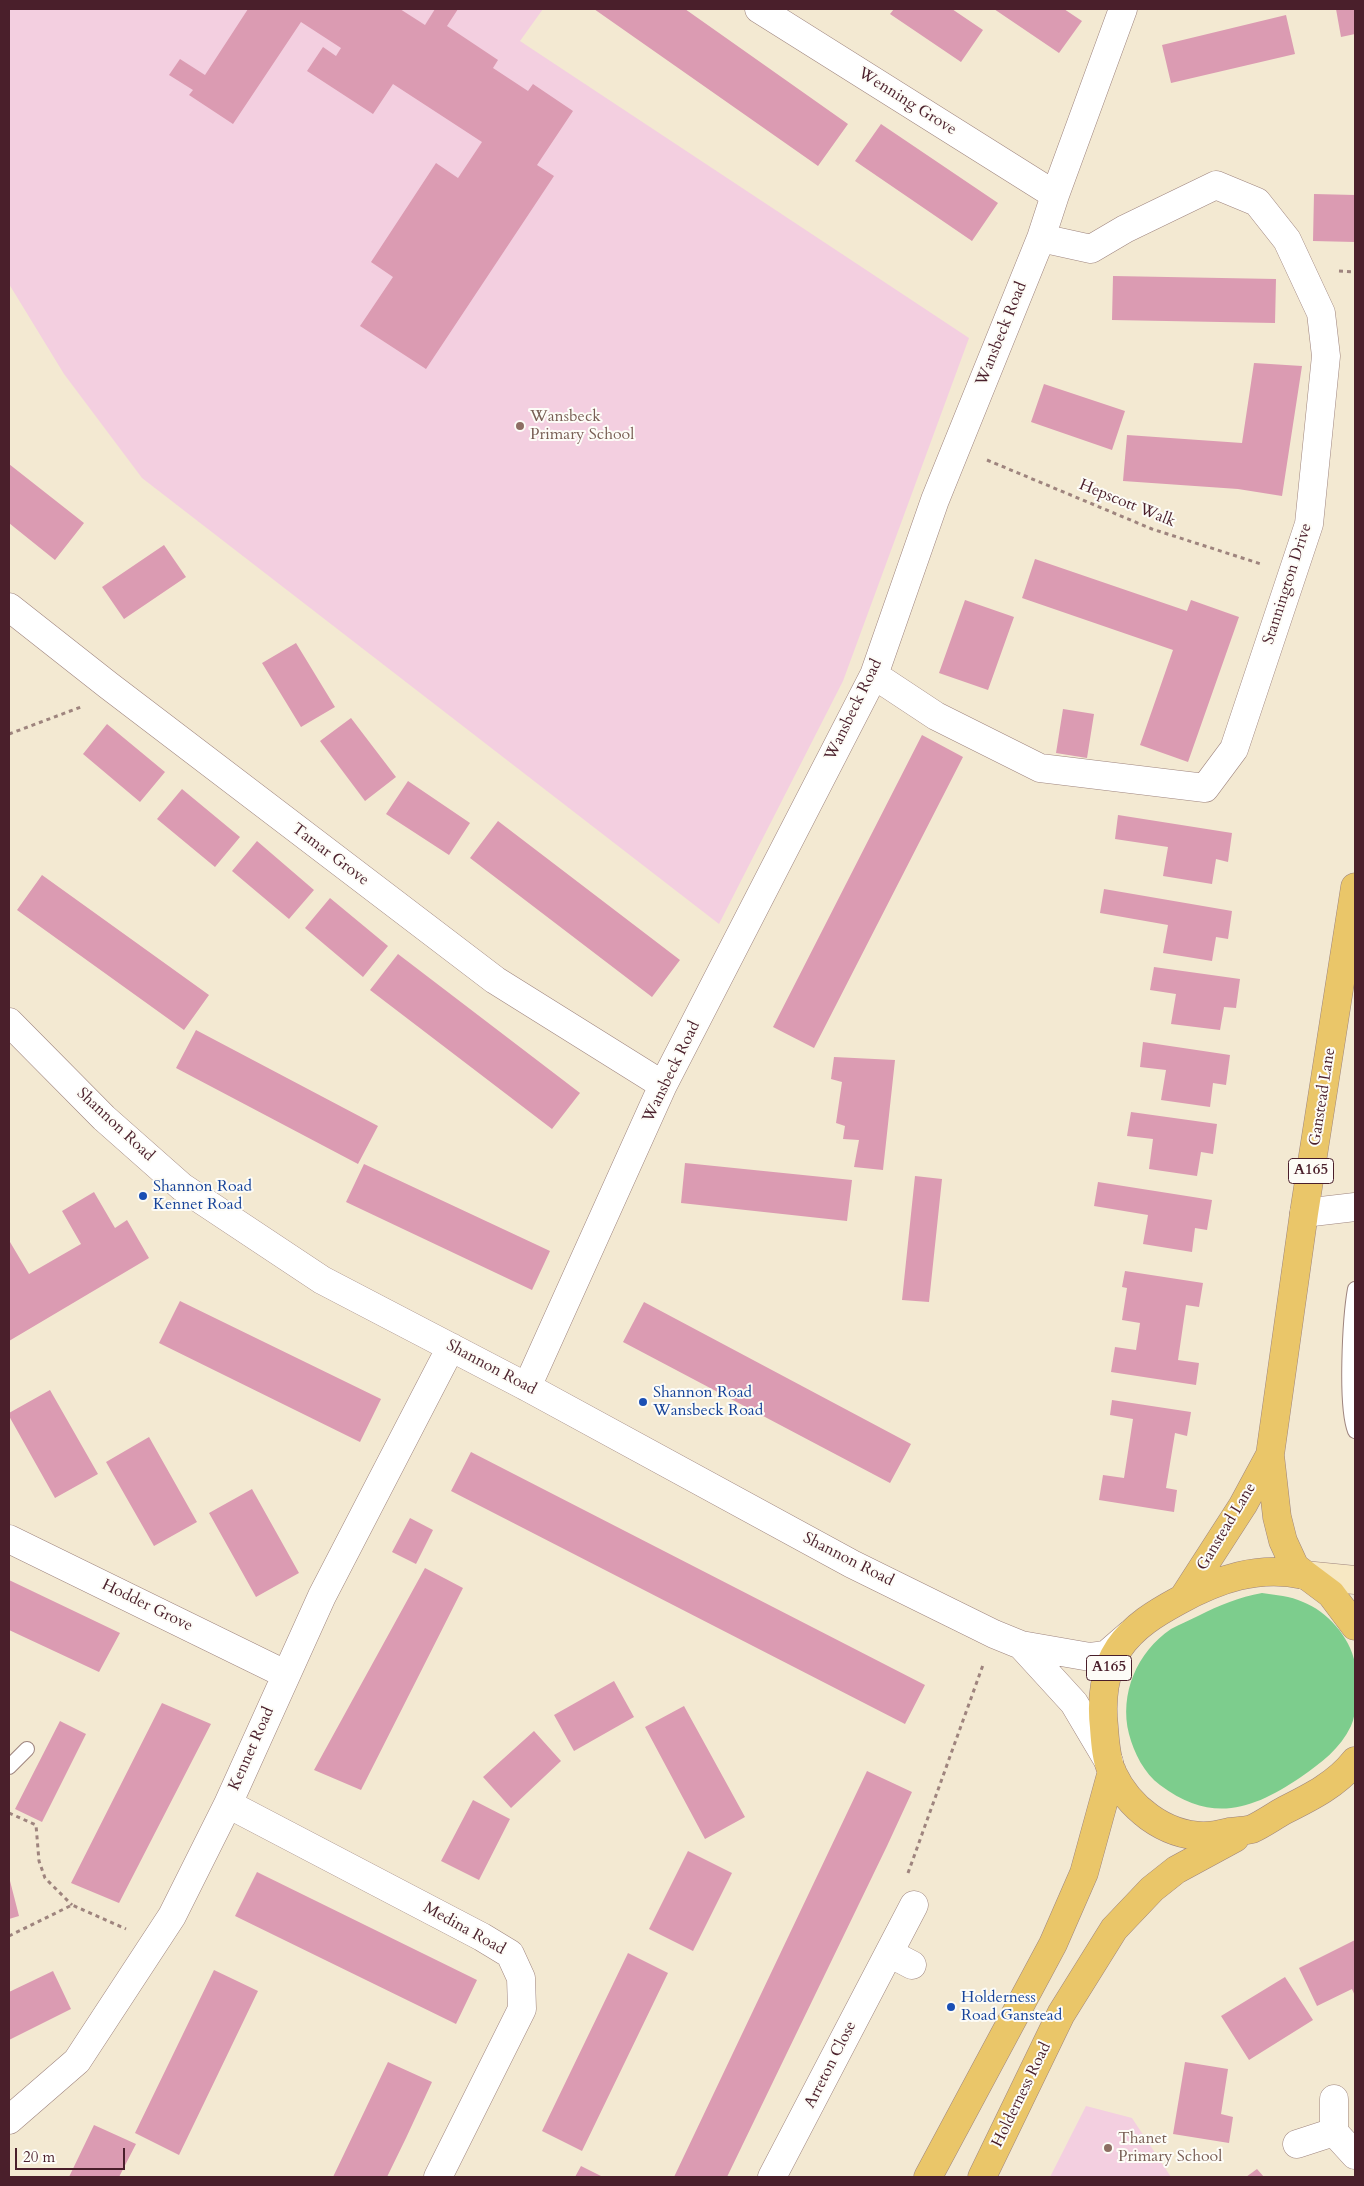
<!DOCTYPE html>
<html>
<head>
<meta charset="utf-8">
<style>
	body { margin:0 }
	#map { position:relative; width:1364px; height:2186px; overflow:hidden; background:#f3e9d2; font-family:Cardo,serif }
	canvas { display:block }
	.frame { position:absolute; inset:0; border:10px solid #4a1f2b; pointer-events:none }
	.scale { position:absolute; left:15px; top:2148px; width:110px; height:22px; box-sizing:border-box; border:2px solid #4a1f2b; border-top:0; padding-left:6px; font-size:15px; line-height:18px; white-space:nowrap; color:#4a1f2b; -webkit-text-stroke:4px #fdfcf7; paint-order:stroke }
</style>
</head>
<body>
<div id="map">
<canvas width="1364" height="2186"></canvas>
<div class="frame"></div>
<div class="scale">20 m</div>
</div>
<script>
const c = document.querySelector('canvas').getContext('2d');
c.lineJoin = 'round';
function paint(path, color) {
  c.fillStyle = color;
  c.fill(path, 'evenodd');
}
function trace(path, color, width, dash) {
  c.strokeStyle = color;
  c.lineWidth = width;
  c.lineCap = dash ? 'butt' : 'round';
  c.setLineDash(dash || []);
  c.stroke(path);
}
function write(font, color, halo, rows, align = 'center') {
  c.font = font + ' Cardo,serif';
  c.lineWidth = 4;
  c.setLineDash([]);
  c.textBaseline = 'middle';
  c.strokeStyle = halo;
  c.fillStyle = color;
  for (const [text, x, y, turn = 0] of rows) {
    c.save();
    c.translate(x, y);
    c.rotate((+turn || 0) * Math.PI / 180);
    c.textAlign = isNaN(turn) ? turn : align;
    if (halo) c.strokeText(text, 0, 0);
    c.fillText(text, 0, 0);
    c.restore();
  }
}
paint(new Path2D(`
	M9,9h534l-23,32 449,297 -126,343 -124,243 -577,-446 -78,-104 -55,-90z
	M1086,2106l46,12 39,59h-121z`), '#f3cfe0');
paint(new Path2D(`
	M1262,1593c14,2 28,3 41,9 24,9 47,35 52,61 1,7 0,15 0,22 0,14 2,28 -4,41 -11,23 -30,37 -50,51 -49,33 -89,47 -141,8 -16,-12 -26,-32 -31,-51 -10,-40 8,-82 42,-105 9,-5 19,-9 27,-13 22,-11 41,-19 64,-23z`), '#7dcd8d');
paint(new Path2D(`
	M248,9h152l25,16 10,-16h23l-11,17 51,34 -5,8 35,23 5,-7 40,27 -36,54 17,11 -128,193 -66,-43 33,-49 -22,-15 65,-99 22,15 24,-36 -89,-58 -20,30 -66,-43 16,-24 13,9 5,-8 -40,-26 -68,102 -44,-29 4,-5 -24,-15 11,-16 25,16z
	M594,9h91l163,115 -30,42z
	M894,9h58l31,21 -22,32 -71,-48z
	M994,9h70l18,12 -23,32z
	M1336,9h19v25l-14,3z
	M1286,15l9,39 -124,29 -9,-38z
	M881,124l117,79 -26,38 -117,-80z
	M1314,194l41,1v47l-42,-1z
	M1113,276l163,3 -1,44 -163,-3z
	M1254,363l48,3 -20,130 -44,-7 -115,-8 4,-46 115,8z
	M1044,384l81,27 -13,39 -81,-28z
	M9,464l75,59 -29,37 -46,-37z
	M164,545l22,32 -62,42 -22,-32z
	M1035,559l152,52 4,-11 48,17 -51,145 -48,-17 33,-95 -151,-52z
	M965,600l49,17 -26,73 -49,-17z
	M296,643l39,64 -34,20 -39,-64z
	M1063,709l31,5 -7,44 -31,-5z
	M351,718l45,59 -31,24 -45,-60z
	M107,724l58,48 -25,30 -57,-48z
	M922,735l41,22 -149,291 -41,-21z
	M408,781l62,42 -21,32 -63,-41z
	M182,789l58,48 -25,30 -58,-48z
	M1118,815l114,18 -4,29 -12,-3 -4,25 -49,-8 5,-29 -53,-8z
	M498,821l182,139 -28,37 -182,-139z
	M257,841l57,49 -25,29 -57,-48z
	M42,875l167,120 -25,35 -167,-120z
	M1104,889l128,22 -4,28 -12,-2 -4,24 -49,-8 5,-28 -68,-12z
	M330,898l58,48 -25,31 -58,-49z
	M398,954l182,139 -28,36 -182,-139z
	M1154,967l86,12 -4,29 -12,-1 -4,23 -49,-6 5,-30 -26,-4z
	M196,1030l182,96 -20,38 -182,-96z
	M1143,1042l87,13 -4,30 -13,-2 -3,24 -49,-7 5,-30 -26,-3z
	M834,1057l61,3 -12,110 -29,-3 5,-27 -16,-1 2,-13 -9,-3 6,-41 -11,-3z
	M1131,1112l86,12 -4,30 -12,-2 -4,24 -48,-7 4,-30 -26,-3z
	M685,1163l167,17 -5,41 -166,-18z
	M364,1164l186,87 -18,39 -186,-88z
	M915,1176l27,3 -13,123 -27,-2z
	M1098,1182l114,18 -5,30 -12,-2 -3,24 -49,-8 5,-29 -54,-9z
	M94,1192l21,36 12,-8 22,38 -140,83v-98l1,-1 19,32 52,-30 -19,-33z
	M1125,1271l78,12 -4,24 -13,-2 -8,55 21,3 -3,22 -85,-13 4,-25 21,3 4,-27 -18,-3 5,-32 -5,-1z
	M180,1301l201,98 -21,43 -201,-99z
	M644,1302l267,142 -21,39 -267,-141z
	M50,1390l48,84 -43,24 -46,-82v-3z
	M1112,1400l79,12 -4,24 -12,-3 -9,55 11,2 -3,22 -75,-12 4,-25 21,3 9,-59 -23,-4z
	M149,1437l48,85 -43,24 -48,-84z
	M471,1452l454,233 -20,39 -454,-233z
	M252,1489l47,84 -43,24 -47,-84z
	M410,1518l23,12 -17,34 -24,-12z
	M425,1568l38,20 -102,202 -47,-20z
	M9,1580l111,53 -21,39 -90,-42z
	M614,1681l20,36 -60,34 -20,-36z
	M162,1703l49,21 -92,179 -48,-20z
	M684,1706l61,111 -40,22 -60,-112z
	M60,1721l26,13 -44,88 -27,-13z
	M534,1731l27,30 -50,47 -28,-31z
	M867,1771l45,21 -25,54 -160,331h-53z
	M473,1800l37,19 -31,61 -38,-19z
	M688,1851l44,22 -39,78 -44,-22z
	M257,1872l220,108 -21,44 -221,-108z
	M9,1877l10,39 -10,3z
	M1355,1940v56l-3,-7 -35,17 -18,-38z
	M628,1953l40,20 -86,178 -40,-20z
	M214,1970l44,21 -79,164 -44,-22z
	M53,1971l18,38 -62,31v-48z
	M1285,1977l28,43 -64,40 -28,-44z
	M388,2062l44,20 -26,56 -19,39h-54z
	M1185,2062l43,7 -7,45 12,3 -4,26 -56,-9z
	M94,2125l42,19 -17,33h-50z
	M581,2166l22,11h-28z
	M1257,2169l7,8h-18z`), '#db9bb2');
const lane = new Path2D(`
	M1355,1289c-5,28 -10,117 0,142
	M9,1767l18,-18`);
const street = new Path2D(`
	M759,9l296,186
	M9,607l99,78 387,295 168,105
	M874,675l62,41 104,52 165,20 29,-39 75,-225 17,-168 -5,-43 -34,-73 -30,-38 -41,-17 -91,44 -34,20 -50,-11
	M9,1022l95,96 78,69 140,93 205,107 325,177 142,70 27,11 69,12 16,-2 23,-20
	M1304,1213l51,-6
	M527,1387l136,-302 211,-410 61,-175 106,-262 14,-43 68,-186
	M9,1539l276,135
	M1021,1645l53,58 35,59
	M228,1804l254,133 28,17 11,24 1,31 -84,168
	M889,1953l23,12
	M9,2120l68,-59 95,-145 56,-112 94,-208 129,-249
	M1334,2132l21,23
	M1297,2144l37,-12v-33
	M772,2177l142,-272`);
const secondary = new Path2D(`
	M1304,1575l51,5`);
const highway = new Path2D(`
	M1355,887l-51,326 -34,242 7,62 6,24 12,26 36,27 24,32
	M1304,1575c-46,-10 -86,4 -126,26 -22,12 -44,25 -59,47 -15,22 -18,53 -15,79 1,14 2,32 8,45 17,36 52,63 91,64 9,0 18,-2 26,-4 8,-1 16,-1 23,-3 11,-5 22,-13 33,-19 26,-13 52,-26 70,-49
	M1183,1598l60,-93 27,-50
	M928,2177l125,-233 31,-71 28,-102
	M982,2177l79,-163 53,-85 38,-40 24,-19 59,-32`);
trace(lane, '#9e847e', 16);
trace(street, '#9e847e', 29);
trace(secondary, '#9e847e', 29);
trace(highway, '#9e847e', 29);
trace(new Path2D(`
	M1339,271l16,1
	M987,460l165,69 109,35
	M9,734l72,-27
	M9,1813l27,12 3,36 6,17 27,27
	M908,1873l75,-208
	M9,1936l63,-31 54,24`), '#9e847e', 3, [4, 4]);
trace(lane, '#fff', 14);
trace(street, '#fff', 28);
trace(secondary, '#f7e8c3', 28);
trace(highway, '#eac669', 28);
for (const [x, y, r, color] of [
	[520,426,5,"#8d6e63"],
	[143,1196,5,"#1a4fb4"],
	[643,1402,5,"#1a4fb4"],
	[951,2007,5,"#1a4fb4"],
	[1108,2148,5,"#8d6e63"]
]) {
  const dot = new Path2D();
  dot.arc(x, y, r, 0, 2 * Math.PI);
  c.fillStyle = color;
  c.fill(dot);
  trace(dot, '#fdfcf7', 2);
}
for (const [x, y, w] of [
	[1311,1171,45],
	[1109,1668,45]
]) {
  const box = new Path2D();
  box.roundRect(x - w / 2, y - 12.5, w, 25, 4);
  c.fillStyle = '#fdfcf7';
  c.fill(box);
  trace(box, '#4a1f2b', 1);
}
write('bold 15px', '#4a1f2b', null, [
	["A165",1311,1171],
	["A165",1109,1668]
]);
write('16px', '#4a1f2b', '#fdfcf7', [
	["Wenning Grove",907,102,32],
	["Wansbeck Road",1002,334,-68],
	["Hepscott Walk",1127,504,22],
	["Stannington Drive",1288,584,-72],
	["Wansbeck Road",854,710,-64],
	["Tamar Grove",330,855,37],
	["Wansbeck Road",672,1072,-64],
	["Ganstead Lane",1323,1097,-81],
	["Shannon Road",115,1125,43],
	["Shannon Road",491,1368,28],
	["Ganstead Lane",1227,1527,-59],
	["Shannon Road",848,1560,27],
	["Hodder Grove",147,1606,26],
	["Kennet Road",252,1749,-66],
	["Medina Road",464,1929,29],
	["Arreton Close",831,2065,-63],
	["Holderness Road",1022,2095,-64]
]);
write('16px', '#785e54', '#fdfcf7', [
	["Wansbeck",530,417],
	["Primary School",530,435],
	["Thanet",1118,2139],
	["Primary School",1118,2157]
], 'left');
write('16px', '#164399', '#fdfcf7', [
	["Shannon Road",153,1187],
	["Kennet Road",153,1205],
	["Shannon Road",653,1393],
	["Wansbeck Road",653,1411],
	["Holderness",961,1998],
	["Road Ganstead",961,2016]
], 'left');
</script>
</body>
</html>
